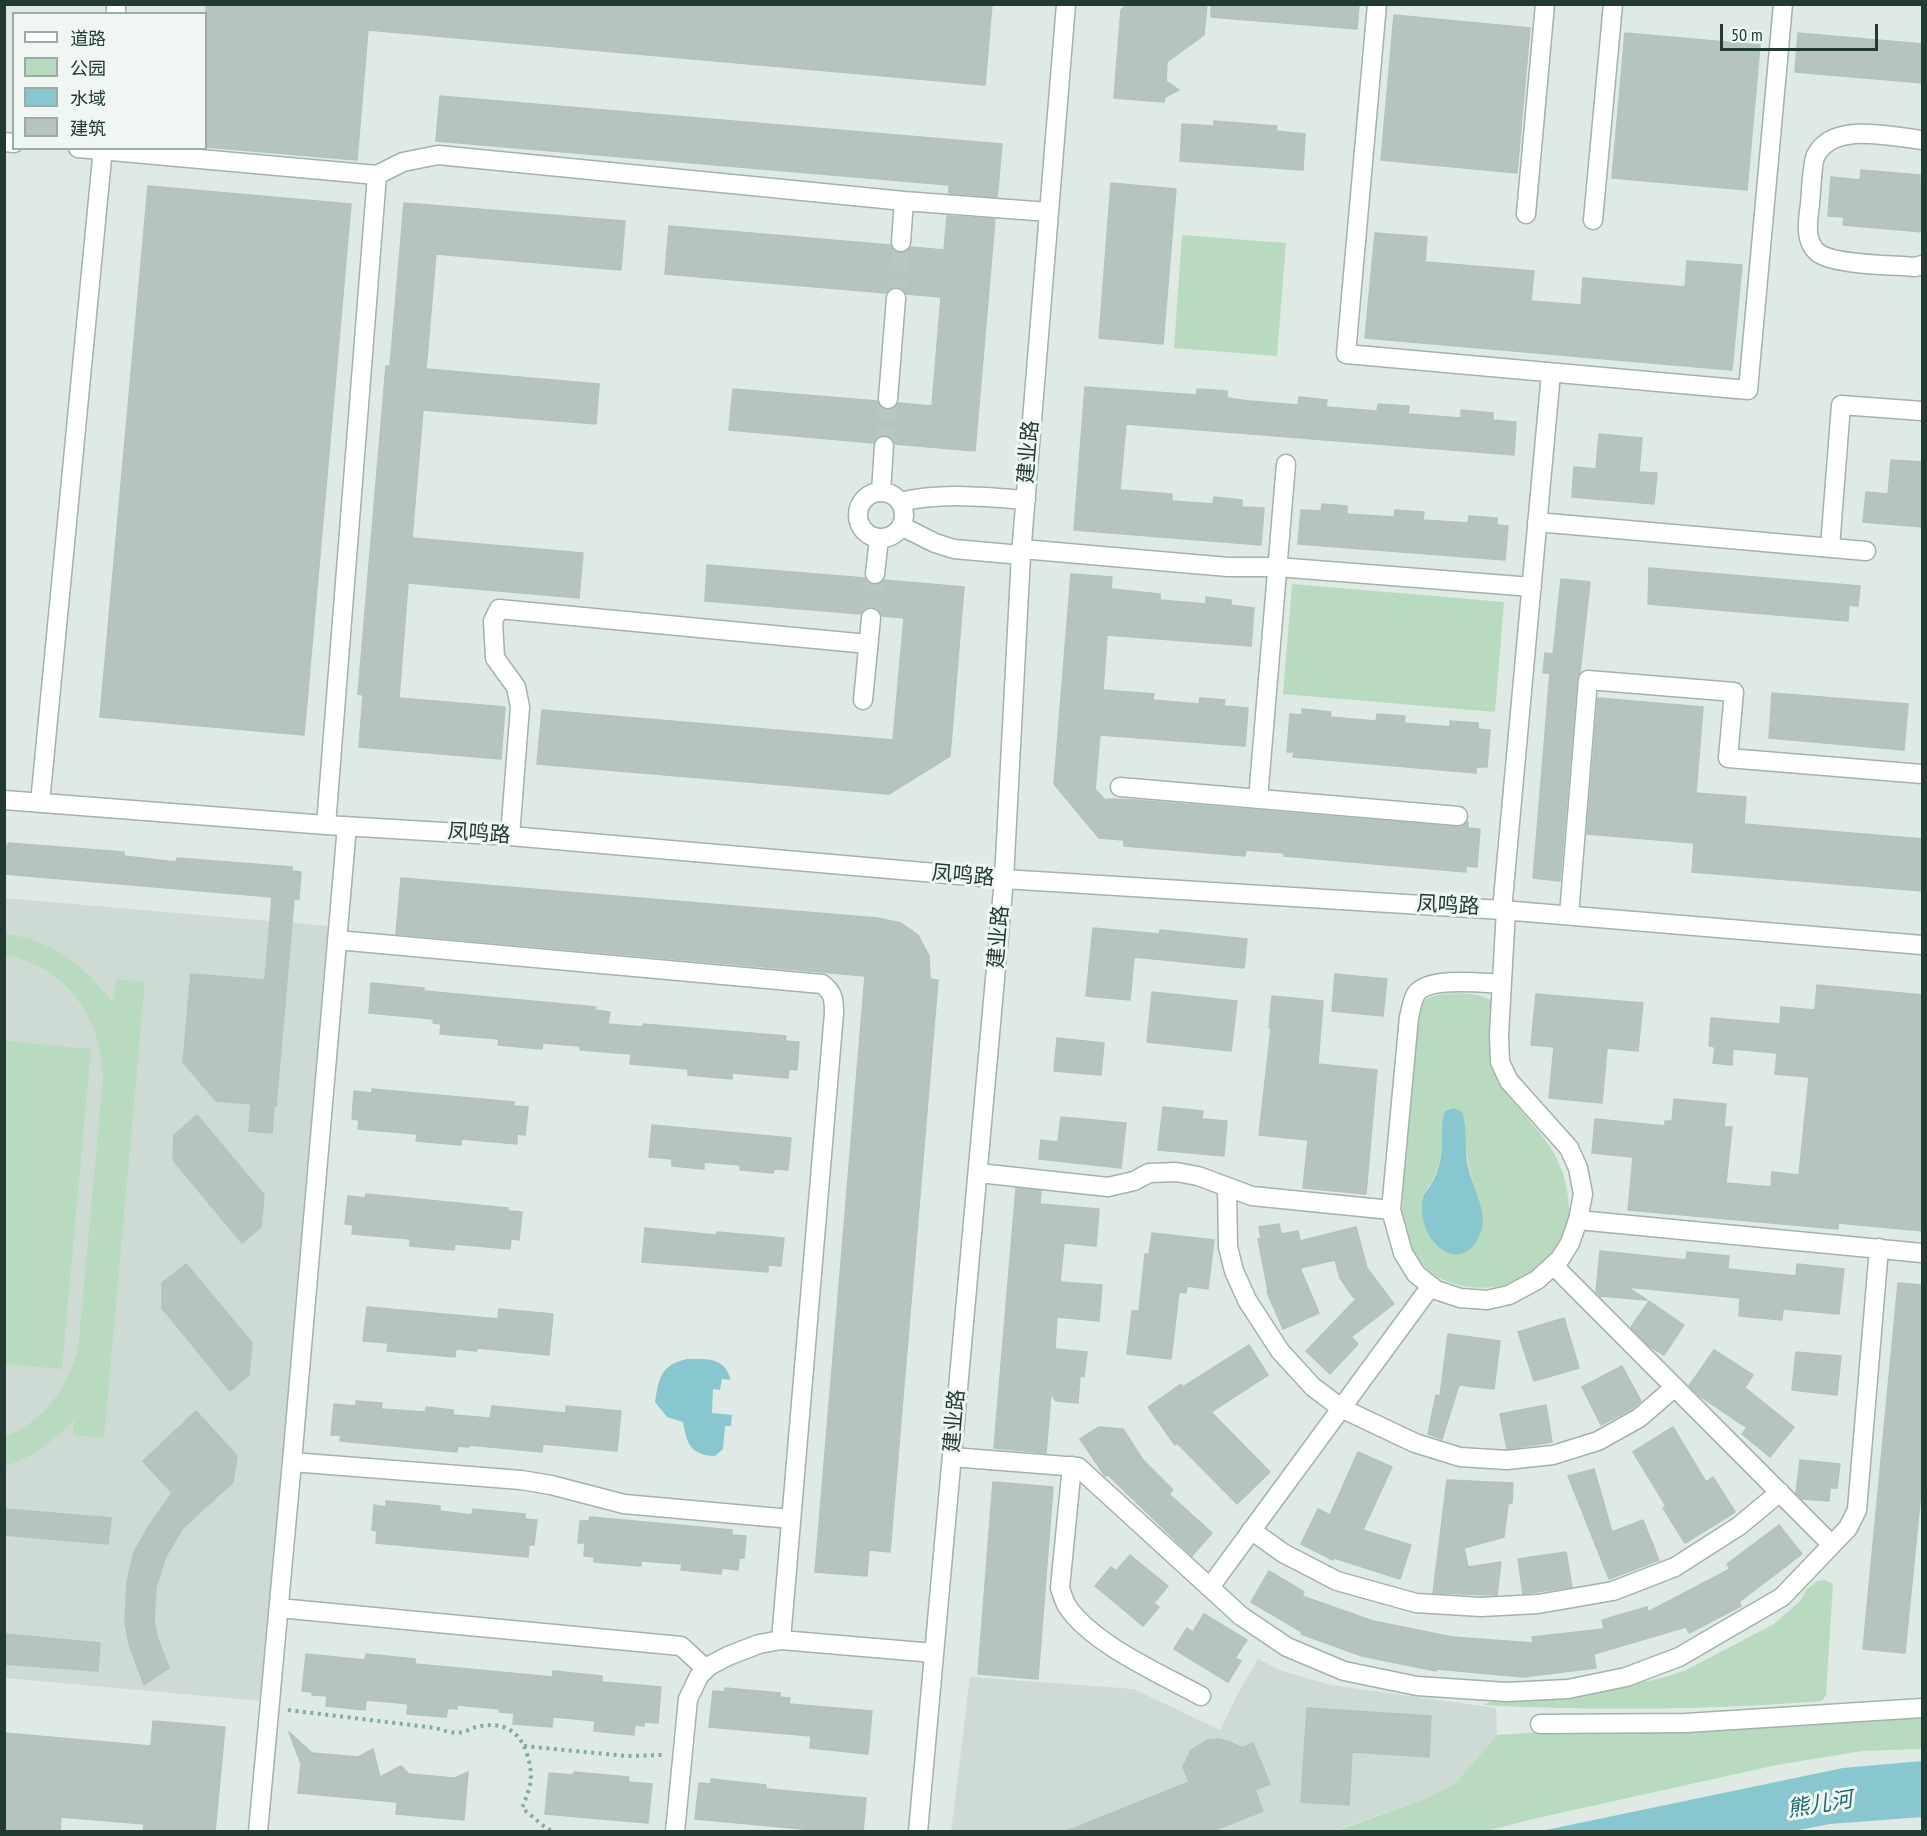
<!DOCTYPE html>
<html>
<head>
<meta charset="utf-8">
<style>
	body { margin:0 }
	#map { position:relative; width:1927px; height:1836px; overflow:hidden; background:#dfeae5; font-family:"PT Sans Narrow","Noto Sans SC",sans-serif }
	canvas { display:block }
	.frame { position:absolute; inset:0; border:6px solid #213a32; pointer-events:none }
	.legend { position:absolute; left:12px; top:12px; width:195px; height:138px; box-sizing:border-box; background:#f0f7f3; border:2px solid #9daba6; margin:0; padding:8px 10px; list-style:none; font-size:18px; color:#213a32 }
	.legend li { display:flex; align-items:center; gap:12px; height:30px }
	.legend b { width:30px; border:2px solid #9daba6 }
	.scale { position:absolute; left:1720px; top:24px; width:158px; height:27px; box-sizing:border-box; border:3px solid #213a32; border-top:0; padding-left:8px; font-size:18px; line-height:21px; white-space:nowrap; color:#213a32; -webkit-text-stroke:4px #f0f7f3; paint-order:stroke }
</style>
</head>
<body>
<div id="map">
<canvas width="1927" height="1836"></canvas>
<div class="frame"></div>
<ul class="legend">
<li><b style="height:8px;background:#fff"></b>道路</li>
<li><b style="height:16px;background:#b8dbc0"></b>公园</li>
<li><b style="height:16px;background:#88c7cf"></b>水域</li>
<li><b style="height:16px;background:#b5c5be"></b>建筑</li>
</ul>
<div class="scale">50 m</div>
</div>
<script>
const c = document.querySelector('canvas').getContext('2d');
c.lineJoin = 'round';
function paint(path, color) {
  c.fillStyle = color;
  c.fill(path, 'evenodd');
}
function trace(path, color, width, dash) {
  c.strokeStyle = color;
  c.lineWidth = width;
  c.lineCap = dash ? 'butt' : 'round';
  c.setLineDash(dash || []);
  c.stroke(path);
}
function write(font, color, halo, rows, align = 'center') {
  c.font = font + ' "PT Sans Narrow","Noto Sans SC",sans-serif';
  c.lineWidth = 6;
  c.setLineDash([]);
  c.textBaseline = 'middle';
  c.strokeStyle = halo;
  c.fillStyle = color;
  for (const [text, x, y, turn = 0] of rows) {
    c.save();
    c.translate(x, y);
    c.rotate((+turn || 0) * Math.PI / 180);
    c.textAlign = isNaN(turn) ? turn : align;
    if (halo) c.strokeText(text, 0, 0);
    c.fillText(text, 0, 0);
    c.restore();
  }
}
paint(new Path2D(`
	M4,898l324,28 -67,775 -256,-23z
	M1258,1659l24,12 49,14 165,23 1,27 -42,49 -30,15 -92,32 -382,1 19,-155 164,12 86,41 16,-33z`), '#cedad4');
paint(new Path2D(`
	M1182,235l104,8 -9,113 -103,-8z
	M1292,584l212,18 -9,110 -212,-18z
	M5,934c45,4 82,34 108,69l3,-24 29,3 -41,456 -31,-3 1,-15c-20,21 -42,38 -69,46v-29c39,-16 61,-47 73,-87l25,-272c-2,-61 -36,-111 -98,-123z
	M1462,993l16,2 13,5c6,20 6,42 8,63 1,6 0,16 3,22 5,11 17,23 25,33 25,28 41,51 42,92 1,21 -15,49 -33,62 -32,22 -92,23 -116,-11 -11,-15 -15,-32 -18,-50l11,-196c11,-22 27,-21 49,-22zM1465,1123c0,34 6,54 16,87l-58,-15c14,-18 19,-36 19,-58z
	M5,1041l86,8 -29,320 -57,-5z
	M1825,1580l8,4 -7,111 -4,6c-112,9 -226,10 -339,4l14,-6 111,-10 50,-10 28,-9 88,-46 26,-23 7,-12 10,-8z
	M1922,1715v34l-60,2 -85,14 -244,54 -46,12 -154,1 92,-33 30,-15 42,-49 57,-4z`), '#b8dbc0');
paint(new Path2D(`
	M1454,1108l8,4c6,17 2,36 6,54 3,17 19,46 14,62 -16,54 -68,16 -59,-31 1,-4 5,-7 7,-11 5,-8 8,-16 10,-25 4,-17 -1,-34 5,-50z
	M687,1359c22,0 37,-2 44,21l-9,-1 -2,11 -7,-1 -1,24 20,2 -1,11h-6l-2,23 -8,7c-25,-1 -28,-12 -32,-34l-16,-5 -12,-15c4,-25 6,-37 32,-43z
	M1922,1761v56l-92,7 -42,8 -247,-1 302,-63z`), '#88c7cf');
const building = new Path2D(`
	M206,4h786l-7,81 -617,-55 -11,130 -151,-13z
	M1127,4h80l-3,31 -37,27 -1,19 13,9 -14,7 -1,5 -50,-4 7,-88z
	M1211,4h148l-2,25 -146,-12z
	M1394,15l136,13 -13,145 -136,-13z
	M1625,33l135,12 -13,145 -135,-12z
	M1798,33l125,11v39l-128,-11z
	M440,96l562,48 -4,45 -1,8 -48,-4v-8l-513,-44z
	M1214,121l63,5 -1,5 29,3 -2,36 -123,-9 2,-37 32,2z
	M1861,170l59,5v10h3v47l-80,-7 1,-8 -16,-1 3,-39 29,3z
	M1111,183l65,6 -13,155 -64,-6z
	M148,186l203,18 -47,531 -204,-18z
	M404,203l221,18 -4,49 -185,-16 -10,115 173,15 -3,40 -173,-14 -11,128 171,15 -4,45 -171,-15 -9,115 106,9 -4,52 -142,-12 4,-52 -5,-1 28,-328h4z
	M947,216l48,3 -20,232 -80,-7 -4,-7 -6,-2 -6,1 -5,7 -145,-13 4,-41 144,12 4,7 7,2 5,-1 5,-6 34,3 9,-109 -35,-3 -3,-5 -6,-2 -6,1 -5,5 -221,-19 4,-48 221,19 4,6 7,2 5,-1 5,-5 33,3z
	M1375,233l52,4 -2,25 109,9 -3,30 50,4 2,-27 102,9 2,-26 55,4 -10,105 -367,-32z
	M1085,387l112,8v-6l30,2v7l22,3 49,4 1,-8 28,3 -1,7 51,4 1,-7 31,2 -1,8 53,4v-8l32,3v7l23,2 -2,33 -388,-31 -6,66 52,4v7l41,3 1,-7 28,3v7l22,1 -3,37 -187,-15z
	M1599,434l43,4 -3,34 18,1 -3,31 -82,-7 2,-30 22,2z
	M1891,460l32,2v65l-60,-5 3,-30 22,2z
	M1322,504l25,2v8l47,3 1,-7 29,2 -1,8 45,3 1,-7 28,2v7l11,1 -3,34 -207,-16 3,-34 20,1z
	M707,565l158,13 4,5 5,2 10,-5 80,7 -14,169 -61,38 -352,-30 5,-54 351,30 11,-122 -22,-2 -4,-7 -6,-2 -6,1 -5,6 -156,-13z
	M1649,568l211,18 -2,20 -9,-1 -1,16 -200,-17z
	M1071,574l41,3 -1,12 49,5v6l46,4v-7l25,3v5l23,3 -3,38 -144,-11 -4,55 51,4 -1,6 46,4 1,-6 25,2 -1,6 24,2 -3,38 -145,-11 -5,54 9,10 31,1 322,27 11,-5v6l12,1 -3,38 -11,-1v6l-182,-16v-3l-38,-3 -1,6 -121,-10v-6l-25,-2 -45,-54z
	M1561,579l29,3 -10,90 -3,7 -17,202 -27,-3 17,-205h-7l2,-20 8,1z
	M1772,693l136,11 -4,46 -135,-12z
	M1598,698l105,9 -7,86 50,4 -2,27 179,15v52l-231,-19 2,-29 -107,-9z
	M1302,709l29,3 -1,5 46,4 1,-7 28,2 -1,7 46,4v-6l28,2v6l12,1 -3,37h-11v6l-183,-16 1,-5h-7l3,-38 12,1z
	M8,843l116,9v4l52,6 1,-4 115,9v4l9,1 -2,27h-5l-18,207h-2l-2,27 -23,-2 2,-27 -35,-3 -33,-39 8,-88 74,6 7,-83 -268,-23v-28h4z
	M401,878l476,40 24,5 17,12 11,21 1,23 8,1 -48,572 -21,-2 -2,26 -52,-4 50,-596 -469,-42z
	M1093,928l66,6 1,-4 87,9 -3,29 -110,-11 -4,43 -44,-4z
	M1335,974l52,5 -4,37 -51,-5z
	M371,983l53,5v3l172,16 -1,3 15,2 -2,12 35,3v-3l143,12 -1,5 14,1 -2,28 -8,-1 -1,9 -56,-5v6l-44,-4v-6l-58,-5 1,-10 -51,-4v-4l-37,-3 -1,6 -44,-4 1,-6 -59,-5 1,-10 -8,-1 1,-4 -65,-6z
	M1817,985l106,10v236l-85,-8v6l-210,-19 5,-53 -41,-4 3,-34 70,7v-5h7l2,-22 52,5 -2,23h8l-6,56 45,4 1,-15 27,3 10,-98 -34,-3 2,-21 -44,-4 -1,16 -19,-2 2,-16 -6,-1 2,-28 69,6 1,-17 34,3z
	M1152,992l85,9 -6,50 -84,-9z
	M1536,994l107,9 -5,48 -31,-3 -5,55 -53,-5 5,-51 -23,-2z
	M1272,996l51,5 -5,63 59,6 -11,124 -63,-6 5,-48 -49,-5 12,-107h-2z
	M1057,1038l47,5 -3,32 -47,-4z
	M372,1089l142,13v4l14,1 -3,28 -8,-1v10l-56,-5v6l-45,-4 1,-7 -59,-5 1,-9 -7,-1 2,-28 18,2z
	M1163,1107l40,4 -1,8 25,2 -3,35 -66,-6z
	M197,1115l67,80 -3,32 -19,16 -69,-83 1,-25z
	M1061,1117l65,6 -5,45 -82,-9 2,-19 17,2z
	M652,1125l139,13 -3,32 -14,-1 -1,4 -33,-3v-5l-36,-3v7l-32,-3v-7l-23,-2z
	M1016,1188l25,3 -1,13 59,5 -3,37 -32,-3 -4,39 42,3 -3,36 -42,-4 -2,32 32,3 -3,25 -4,-1 -2,27 -22,-2 -5,-7 -5,59 -52,-5z
	M366,1194l142,14v3l14,1 -3,28 -8,-1 -1,10 -55,-5 -1,6 -44,-4v-7l-58,-5 1,-9 -8,-1 3,-28 17,2z
	M1279,1224l2,10 17,-3 2,10 56,-14 11,41 27,36 -43,33 7,7 -28,30 -24,-23 54,-56 -6,3 -14,-20 -5,-18 -35,8 19,45 -36,16 -16,-37 1,-1 -10,-52 3,-1 -2,-11z
	M645,1228l71,7 1,-3 67,6 -3,28 -13,-1v7l-126,-10z
	M1152,1233l62,7 -6,49 -21,-3 -1,7 -7,-1 -8,67 -44,-5 5,-43h7l6,-57h4z
	M1600,1251l86,9 1,-8 42,4 -1,13 68,7 1,-12 47,5 -5,45 -56,-5 -1,11 -43,-4 1,-18 -113,-11 20,13 -47,-4 -4,-4z
	M186,1264l66,79 -3,32 -19,16 -68,-83v-25z
	M1898,1283l25,2v187l-18,181 -42,-4z
	M1649,1301l35,24 -20,30 -16,-10 -17,-18z
	M367,1307l131,12 1,-10 54,5 -4,41 -72,-7v3l-21,-2 -1,8 -68,-6 1,-8 -25,-2z
	M1564,1318l15,50 -45,13 -16,-49z
	M1448,1334l52,7 -6,48 -35,-4 -17,54 -14,-5 8,-39 4,1z
	M1249,1345l19,30 -57,37 59,60 -33,32 -60,-61 -2,2 -27,-38 33,-23 2,3z
	M1714,1350l39,25 -7,11h-3l51,41 -24,30 -28,-23 5,-6 -46,-31 -12,-11z
	M1796,1352l45,4 -4,39 -45,-5z
	M1622,1366l19,35 -8,7 -32,17 -19,-38z
	M356,1401l26,2 -1,6 45,3v-5l27,3v5l37,3 2,-12 74,7v-7l55,5 -4,40 -74,-7 -1,8 -73,-7v2l-11,-1 -1,6 -117,-11 1,-6h-10l3,-31 22,2z
	M1546,1405l6,37 -45,7 -7,-35z
	M196,1411l41,45 -4,26 -51,47 -16,27 -10,31 -2,33 3,17 12,31 -25,17 -15,-41 -4,-21 2,-41 7,-30 14,-25 24,-34 -29,-32z
	M1099,1427l24,2 20,31 30,30 -4,4 43,39 -20,23 -84,-81 -3,1 -25,-37z
	M1673,1427l33,55 7,-5 22,35 -50,31 -22,-35 3,-2 -33,-54z
	M1358,1452l34,15 -29,63 48,15 -11,34 -66,-21 -1,2 -32,-16 17,-35 12,6z
	M1800,1460l40,4 -3,24h-7l-1,13 -27,-2 -6,-6z
	M1594,1469l18,63 31,-12 16,40 -50,19 -41,-103z
	M1447,1480l66,3 -1,20 -4,1 -4,33 -40,11 4,19 33,-5 -4,33 -64,-2z
	M993,1482l60,5 -15,192 -60,-5z
	M386,1501l54,5v5l32,4 1,-6 52,5v5l12,1 -3,25h-5l-1,12 -152,-14 1,-12 -5,-1 2,-25 12,2z
	M4,1509l107,9 -3,26 -104,-9z
	M590,1517l142,13v5l14,1 -2,22h-5l-1,12 -16,-2 -1,6 -40,-4 1,-6 -41,-3v5l-47,-4v-5l-10,-1 1,-13h-7l2,-22h9z
	M1779,1525l23,29 -63,48 2,4 -52,27 -3,-6 -92,27 2,14 -73,9 -86,-8 -1,2 -74,-15 -61,-22 1,-2 -51,-30 18,-31 35,21 -2,4 71,25 79,16 81,6 -1,-6 72,-8 -2,-9 45,-13 1,5 82,-43 -3,-5z
	M1566,1552l6,35 -49,7 -5,-35z
	M1130,1555l38,31 -14,17 5,4 -16,19 -48,-40 16,-19 5,4z
	M1204,1614l43,26 -12,18 6,3 -13,21 -54,-33 13,-21 6,4z
	M4,1634l96,9 -2,28 -94,-7z
	M306,1654l59,6 1,-6 49,5v5l138,13v-6l49,5v6l59,5 -3,36 -14,-1v4l-9,-1 -1,10 -40,-4 1,-10 -8,-1 -34,-3 -1,10 -39,-3 1,-11 -15,-1 1,-3 -43,-4v4l-9,-1 -2,9 -39,-3 1,-10 -8,-1 -34,-3 -1,10 -39,-4 1,-10 -15,-1v-3l-10,-1z
	M725,1688l55,5v4l10,1 -1,6 83,7 -4,43 -58,-6 1,-12 -102,-9 4,-36 12,1z
	M1307,1708l124,8 -2,41 -77,-5 -3,53 -48,-3z
	M153,1721l72,6 -10,105h-72l1,-8 -83,-7 -1,15h-56v-99l147,13z
	M289,1732l23,21 46,4 15,-8 7,28 21,-11 8,8 46,4 13,-6 -4,48 -68,-6 1,-12 -99,-9 3,-29z
	M1218,1739l10,2 14,7 11,-5 17,41 -15,6 8,21 -53,21h-145l124,-50 -6,-15 8,-17 17,-10z
	M574,1772l55,5 -1,5 24,2 -4,39 -103,-9 4,-41 24,2z
	M711,1779l55,6v4l100,9 -3,34h-28l-140,-13 4,-36 12,1z`);
paint(building, '#b5c5be');
trace(building, '#b2c4bc', 1.5);
trace(new Path2D(`
	M896,298l5,-56
	M884,446l4,-47
	M871,618l4,-44`), '#b9c7c1', 18, [18, 9]);
const minor = new Path2D(`
	M1377,4l-31,350 402,36 35,-386
	M116,14v-10
	M1922,140c-30,-3 -88,-19 -106,15 -4,7 -5,39 -6,49 -2,16 -6,36 7,48 14,13 77,13 98,15l7,-2
	M4,142l10,1
	M78,148l299,27 -51,650
	M377,175l26,-13 35,-7 466,46 144,11
	M1526,214l19,-210
	M1593,220l20,-216
	M901,242l3,-41
	M888,399l8,-101
	M881,492l3,-46
	M858 515a23 23 0 1 1 46 0a23 23 0 1 1-46 0Z
	M900,502c42,-10 83,-5 126,-2
	M1537,522l329,29
	M901,526l34,17 19,6 67,6
	M1830,547l11,-142 81,6
	M1022,549l206,18h49l255,20
	M875,574l4,-36
	M863,700l8,-82
	M1120,787l338,29
	M1258,799l28,-335
	M4,800l322,25 184,11 494,43 498,31 420,35
	M40,803l63,-655
	M510,836l10,-129 -4,-20 -21,-29 -2,-37 6,-12 369,35
	M1502,910l49,-537
	M1569,915l19,-235 146,12 -6,66 194,16
	M337,940l485,44c11,8 12,15 12,29l-53,627
	M1502,984c-20,-1 -74,-8 -86,10 -4,6 -5,16 -7,23l-18,193 12,43 13,21 20,16 24,8 27,2 22,-5 28,-15 23,-21 10,-16 8,-23 5,-26 -5,-26 -9,-20 -60,-67 -9,-19 -1,-27 7,-125
	M979,1173l129,14 26,-6 15,-8 27,-1 22,4 54,20 139,14
	M1227,1187l1,60 6,24 13,29 33,51 33,36 28,21 74,35 45,14 47,3 46,-5 45,-14 41,-23 36,-31
	M1578,1220l344,33
	M1553,1265l279,280
	M952,1457l126,10 163,149 46,31 57,24 73,15 89,6 62,-3 58,-12 53,-20 103,-60 66,-69 9,-18 22,-262
	M292,1462l229,18 30,5 73,19 167,15
	M1072,1466l-12,122c2,6 4,13 7,18 25,38 94,68 134,90
	M1251,1530l32,23 54,28 79,22 65,4 57,-3 75,-13 62,-24 64,-41 41,-34
	M1210,1587l221,-301
	M279,1608l402,38 25,23
	M1540,1724l146,-1 236,-15
	M258,1832l34,-370 55,-636
	M675,1832l13,-133 11,-23 10,-10 19,-10 31,-12 22,-4 153,13
	M918,1832l86,-953 17,-324 45,-551`);
trace(minor, '#a2b2ac', 21);
trace(new Path2D(`
	M288,1710l148,18c9,3 18,6 27,4 5,-1 9,-4 13,-5 25,-6 43,2 51,27 7,23 4,32 -5,54l24,20 8,4
	M524,1746l102,10 37,-1`), '#80ad9d', 4, [3, 4.5]);
trace(minor, '#fff', 18);
write('21px', '#213a32', '#f0f7f3', [
	["建业路",1029,452,-85],
	["凤鸣路",479,834,4],
	["凤鸣路",963,876,5],
	["凤鸣路",1448,906,3],
	["建业路",999,937,-85],
	["建业路",955,1421,-85]
]);
write('italic 22px', '#1c6974', '#f0f7f3', [
	["熊儿河",1820,1805,-9]
]);
</script>
</body>
</html>
